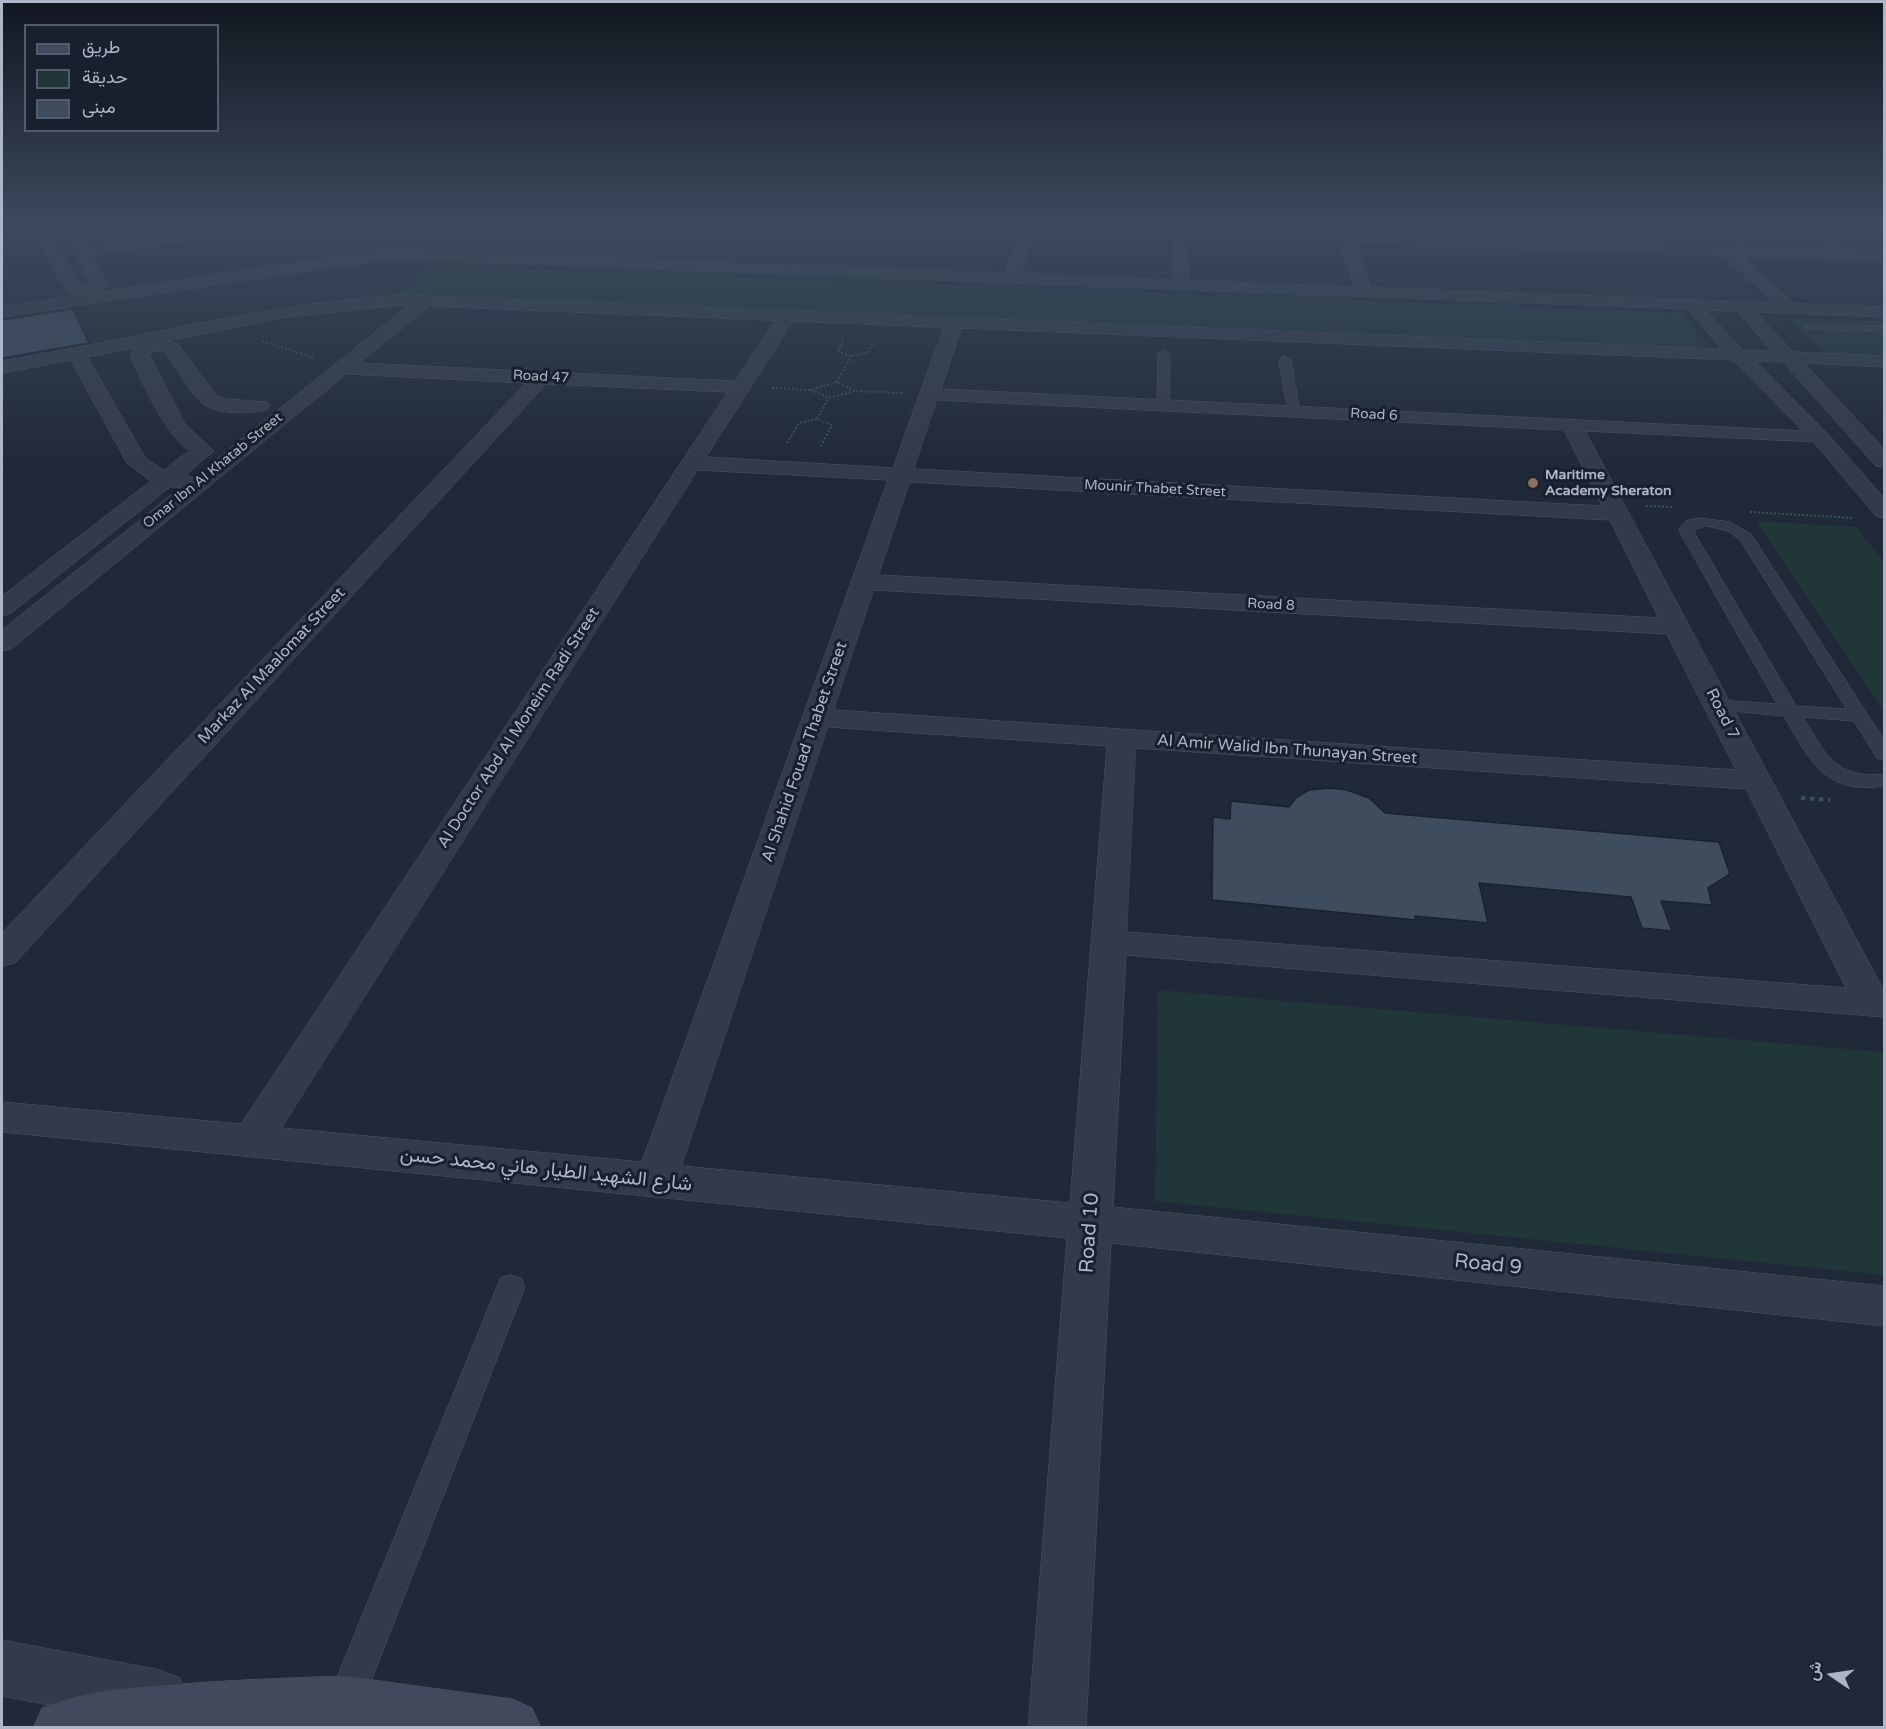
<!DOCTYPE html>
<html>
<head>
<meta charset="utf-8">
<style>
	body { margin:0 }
	#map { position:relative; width:1886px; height:1729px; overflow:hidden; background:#1f2938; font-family:"Varela Round",Vazirmatn,sans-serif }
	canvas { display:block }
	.frame { position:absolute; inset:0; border:3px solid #acb6c6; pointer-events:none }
	.legend { position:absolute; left:24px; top:24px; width:195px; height:108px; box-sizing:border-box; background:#18202d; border:2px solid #535c6a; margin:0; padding:8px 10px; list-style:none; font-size:18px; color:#acb6c6 }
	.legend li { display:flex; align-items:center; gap:12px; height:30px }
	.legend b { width:30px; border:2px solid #535c6a }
	.north { position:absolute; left:1802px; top:1645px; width:60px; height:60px; -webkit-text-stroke:4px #18202d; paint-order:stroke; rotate:283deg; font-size:16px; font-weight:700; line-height:24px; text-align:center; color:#acb6c6 }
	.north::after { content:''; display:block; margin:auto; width:21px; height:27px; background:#acb6c6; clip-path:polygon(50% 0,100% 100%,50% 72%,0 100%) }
</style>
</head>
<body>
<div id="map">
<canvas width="1886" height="1729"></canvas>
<div class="frame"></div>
<ul class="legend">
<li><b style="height:8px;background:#404a5c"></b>طريق</li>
<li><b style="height:16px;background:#213639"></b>حديقة</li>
<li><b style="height:16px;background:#3f4c5e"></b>مبنى</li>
</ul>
<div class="north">ش</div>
</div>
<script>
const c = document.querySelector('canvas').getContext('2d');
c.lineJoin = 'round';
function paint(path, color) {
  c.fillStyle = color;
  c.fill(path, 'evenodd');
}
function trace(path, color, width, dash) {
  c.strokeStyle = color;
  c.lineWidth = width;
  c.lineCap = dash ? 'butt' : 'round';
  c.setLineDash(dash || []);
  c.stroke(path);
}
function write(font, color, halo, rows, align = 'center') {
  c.font = font + ' "Varela Round",Vazirmatn,sans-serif';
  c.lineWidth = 6;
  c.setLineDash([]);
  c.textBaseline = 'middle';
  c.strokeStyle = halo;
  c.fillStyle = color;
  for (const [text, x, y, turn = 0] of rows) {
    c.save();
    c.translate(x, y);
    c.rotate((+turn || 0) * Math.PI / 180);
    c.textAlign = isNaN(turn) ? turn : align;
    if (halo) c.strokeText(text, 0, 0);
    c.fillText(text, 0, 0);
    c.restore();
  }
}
paint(new Path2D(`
	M435,265l1245,48 30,35 -1315,-53z
	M1788,318l96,3v37l-58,-3z
	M1756,521l100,6 28,35v149z
	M1158,990l726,62v223l-729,-74z`), '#213639');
const building = new Path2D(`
	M73,309l16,34 -87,15v-38z
	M1330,788l17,2 22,8 16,15 334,29 11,32 -22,14 4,17 -51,-4 11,30 -30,-3 -11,-31 -152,-14 9,40 -73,-7 1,4 -204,-20 1,-83 17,2 1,-18 58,6 8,-10 12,-7z`);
paint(building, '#3f4c5e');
trace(building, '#1a222f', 1.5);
const service = new Path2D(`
	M1810,324l74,2v6l-78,-3 -2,-2z
	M1164,350l6,4 -1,51 -6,4 -6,-4 1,-51z
	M1285,356l6,4 9,52 -6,4 -6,-4 -9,-52z
	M1699,518l31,4 21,12 133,206v20l-7,-2 -23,-37 -51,-4c22,37 32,62 81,57v12c-59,9 -75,-26 -100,-70l-72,-7 -3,-4 3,-4 6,-1 59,4 -96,-170 -2,-5 7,-8zM1707,526l21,5 12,9 107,169 -51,-3 -101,-172 -1,-4z
	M511,1275l10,3 4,9 -168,430 -13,5 -13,-5 -5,-13 171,-417 4,-9z`);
const minor = new Path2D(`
	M223,226h40l-7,4 -175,27 -8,-5 8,-5z
	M971,226h62l1,2 -7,4 -49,-2z
	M1173,226h14l2,59 -8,5 -8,-5z
	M1334,226h15l2,8 477,15 -26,-23h17l29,24 36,1v10l-142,-5 53,48 3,4 -3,4h-12l-60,-57 -368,-12 17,49 -8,5 -8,-5z
	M425,296l6,1 2,4 -2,4 -72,58 376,18 46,-69h12l3,4 -90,141 187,11 52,-145 3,-4h12l3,4 -22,66 885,43 3,4 -3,4 -7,2 -234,-11 299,560v26l-758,-62 -13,252 771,79v40l-773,-83 -25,485h-58l39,-490 -1065,-106v-30l239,22 487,-732 -182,-8 -531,579 -13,3v-33l524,-550 -180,-9 -335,275 -9,2v-21l179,-143h-11l-159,126 -9,3v-20l149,-115 -24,-18 -59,-108 2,-4h14l62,108 18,11c13,-9 23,-23 40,-19l3,5 -21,19 7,3 226,-181zM937,400l627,30 38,76 -688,-37zM698,470l190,10 -246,682 -360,-34zM910,482l700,38 49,98 -780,-43zM874,590l793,44 69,136 -902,-60zM828,727l279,19 -37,457 -388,-37zM1136,748l610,41 100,199 -719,-56z
	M2,1640l158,30 20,8 8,20 -8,20 -20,8 -158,-30z`);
const tertiary = new Path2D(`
	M31,226h15l33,59 7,1 5,-3 -33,-57h15l35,58 -8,8 289,-43 616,24 15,-47h15l-14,48 863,33v10l-128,-5 37,40 91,4v11l-80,-4 80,86v18l-8,-1 -93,-104 -28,-1 71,71 58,66v20l-8,-2 -64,-76 -79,-80 -1330,-55 -116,12 -120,24 10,2 39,52 10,4 41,3 3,4 -3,4c-17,4 -51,5 -65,-7 -12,-10 -27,-38 -37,-51l-11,-1 -5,3 36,70 29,27 -4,4c-35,9 -67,-73 -80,-99l4,-8 -132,25v-12c133,-22 265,-58 401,-66l1319,54 -35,-40 -1298,-50 -387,58v-10l78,-12 -13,-3zM1706,310l31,1 35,40 -29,-1z`);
const secondary = new Path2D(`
	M344,1676l168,23 20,9 9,20h-508l9,-20c40,-17 84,-20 126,-23 59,-5 117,-7 176,-9z`);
trace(service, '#4d5664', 1);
trace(minor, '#4d5664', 1);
trace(tertiary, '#4d5664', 1);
trace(secondary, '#4d5664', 1);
trace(new Path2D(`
	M262,341l53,17
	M843,341l-6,10 14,5 17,-3 5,-10
	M837,382l14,-26
	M772,388l39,2 26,-8 17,9
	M811,390l18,8 26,-7 48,2
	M817,419l12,-21
	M787,443l12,-20 18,-4 15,6 -11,21
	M1646,506l28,1
	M1750,512l104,6`), '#3b5254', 2, [2, 2]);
trace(new Path2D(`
	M1801,798l29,2`), '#3b5254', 4, [4.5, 4.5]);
paint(service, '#323b49');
paint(minor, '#323b49');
paint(tertiary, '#323b49');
paint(secondary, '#404a5c');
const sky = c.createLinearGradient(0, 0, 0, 469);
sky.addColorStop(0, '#11171f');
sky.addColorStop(0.48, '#3c495e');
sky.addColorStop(1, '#3c495e00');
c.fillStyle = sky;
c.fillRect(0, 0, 1886, 469);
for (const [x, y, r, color] of [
	[1533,483,6,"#8d6e63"]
]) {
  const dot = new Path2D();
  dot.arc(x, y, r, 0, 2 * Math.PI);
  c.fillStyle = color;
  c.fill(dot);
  trace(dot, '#18202d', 2);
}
write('14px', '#acb6c6', '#18202d', [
	["Road 47",541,377,3],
	["Road 6",1374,415,3],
	["Omar Ibn Al Khatab Street",213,471,-39],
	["Mounir Thabet Street",1155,489,3],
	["Road 8",1271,605,3]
]);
write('bold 14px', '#acb6c6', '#18202d', [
	["Maritime",1545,475],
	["Academy Sheraton",1545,491]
], 'left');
write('16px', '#acb6c6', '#18202d', [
	["Markaz Al Maalomat Street",272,666,-47],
	["Road 7",1722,714,63],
	["Al Doctor Abd Al Moneim Radi Street",519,728,-57],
	["Al Amir Walid Ibn Thunayan Street",1287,750,4],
	["Al Shahid Fouad Thabet Street",805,752,-71]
]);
write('20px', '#acb6c6', '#18202d', [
	["شارع الشهيد الطيار هاني محمد حسن",546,1170,6],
	["Road 10",1090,1233,-86],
	["Road 9",1488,1265,6]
]);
</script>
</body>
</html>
